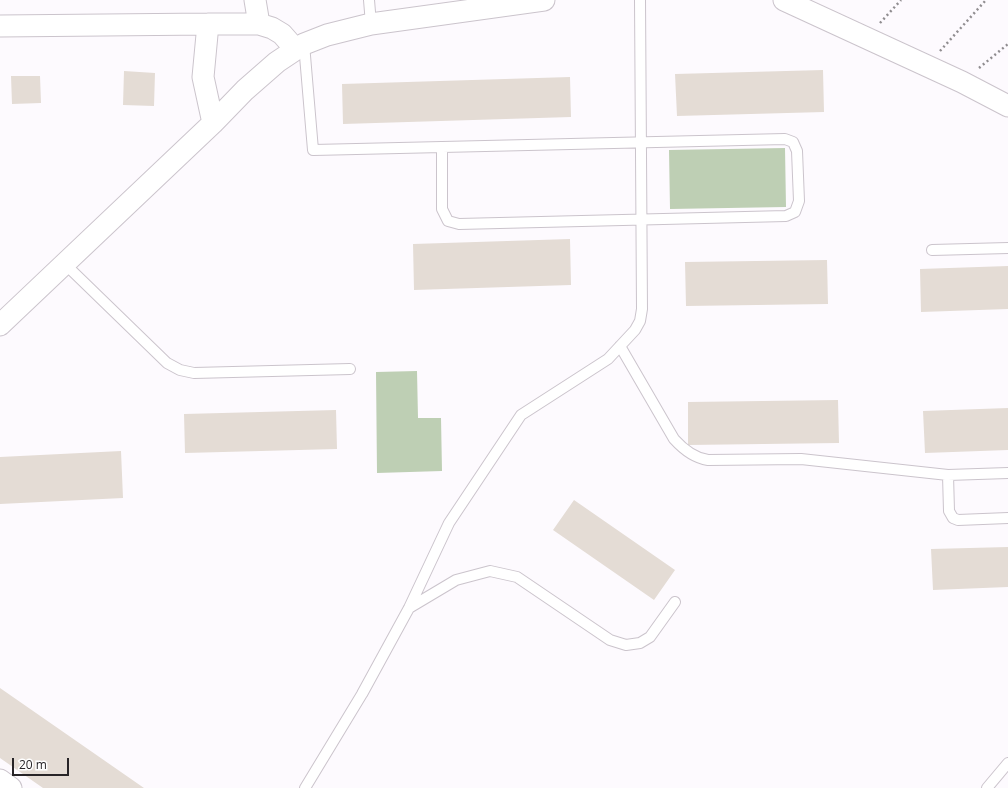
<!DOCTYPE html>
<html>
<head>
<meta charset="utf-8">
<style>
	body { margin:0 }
	#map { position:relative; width:1008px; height:788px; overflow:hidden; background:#fdfafe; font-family:"Open Sans",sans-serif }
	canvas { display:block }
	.scale { position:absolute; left:12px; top:758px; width:57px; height:18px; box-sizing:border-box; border:2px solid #272427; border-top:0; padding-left:5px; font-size:12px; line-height:14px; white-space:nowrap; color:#272427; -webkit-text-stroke:3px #fff; paint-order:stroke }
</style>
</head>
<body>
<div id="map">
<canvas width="1008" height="788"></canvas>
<div class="scale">20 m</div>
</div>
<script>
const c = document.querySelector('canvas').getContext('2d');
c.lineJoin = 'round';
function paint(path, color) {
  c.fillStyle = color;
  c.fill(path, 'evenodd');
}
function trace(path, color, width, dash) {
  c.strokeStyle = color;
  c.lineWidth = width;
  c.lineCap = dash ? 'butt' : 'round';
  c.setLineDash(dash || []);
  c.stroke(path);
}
paint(new Path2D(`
	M785,148l1,59 -116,2 -1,-59z
	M417,371l1,47h23l1,53 -65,2 -1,-101z`), '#becfb4');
paint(new Path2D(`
	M823,70l1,42 -147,4 -2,-42z
	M124,71l31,2 -1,33 -31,-1z
	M11,76h29l1,27 -29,1z
	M570,77l1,40 -228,7 -1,-40z
	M570,239l1,46 -157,5 -1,-46z
	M827,260l1,44 -142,2 -1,-44z
	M1008,266v43l-87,3 -1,-43z
	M838,400l1,43 -151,2v-43z
	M1008,408v42l-83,3 -2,-42z
	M336,410l1,39 -152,4 -1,-39z
	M121,451l2,47 -123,6v-47z
	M574,500l101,70 -21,30 -101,-70z
	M1008,547v40l-75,3 -2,-41z
	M0,688l144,100h-101l-43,-30z`), '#e4dcd5');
const lane = new Path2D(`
	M369,0l2,24
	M304,44l9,106c157,-4 314,-7 472,-11l8,3 4,9 2,50 -4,11 -9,4 -327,8 -11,-3 -6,-12v-62
	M932,250l76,-2
	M65,264l102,99 13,7 14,3 156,-4
	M620,346l54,93c9,10 20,19 34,21l93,-1 147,16
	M1008,473l-60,2 1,36 4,7 5,2 50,-2
	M409,608l47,-28 34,-9 27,6 93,63 16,5 14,-2 10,-6 25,-35
	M305,788l57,-94 47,-86 40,-85 72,-108 87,-56 27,-29 5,-9 2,-12 -2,-309
	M987,788l21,-25`);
const street = new Path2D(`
	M255,0l4,24
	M784,0l178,82 46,24
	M208,24l-5,53 10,46
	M0,26l208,-2h51l13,4 10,6 7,8 6,8
	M0,325l213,-202 32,-33 32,-28 27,-18 23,-9 44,-11 173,-24
	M0,780l11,8`);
trace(lane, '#cbc4cc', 12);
trace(street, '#cbc4cc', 23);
trace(new Path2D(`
	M880,23l21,-23
	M940,51l46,-51
	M979,68l29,-24`), '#908d90', 2.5, [2, 3]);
trace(lane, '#fff', 10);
trace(street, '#fff', 21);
</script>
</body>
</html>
